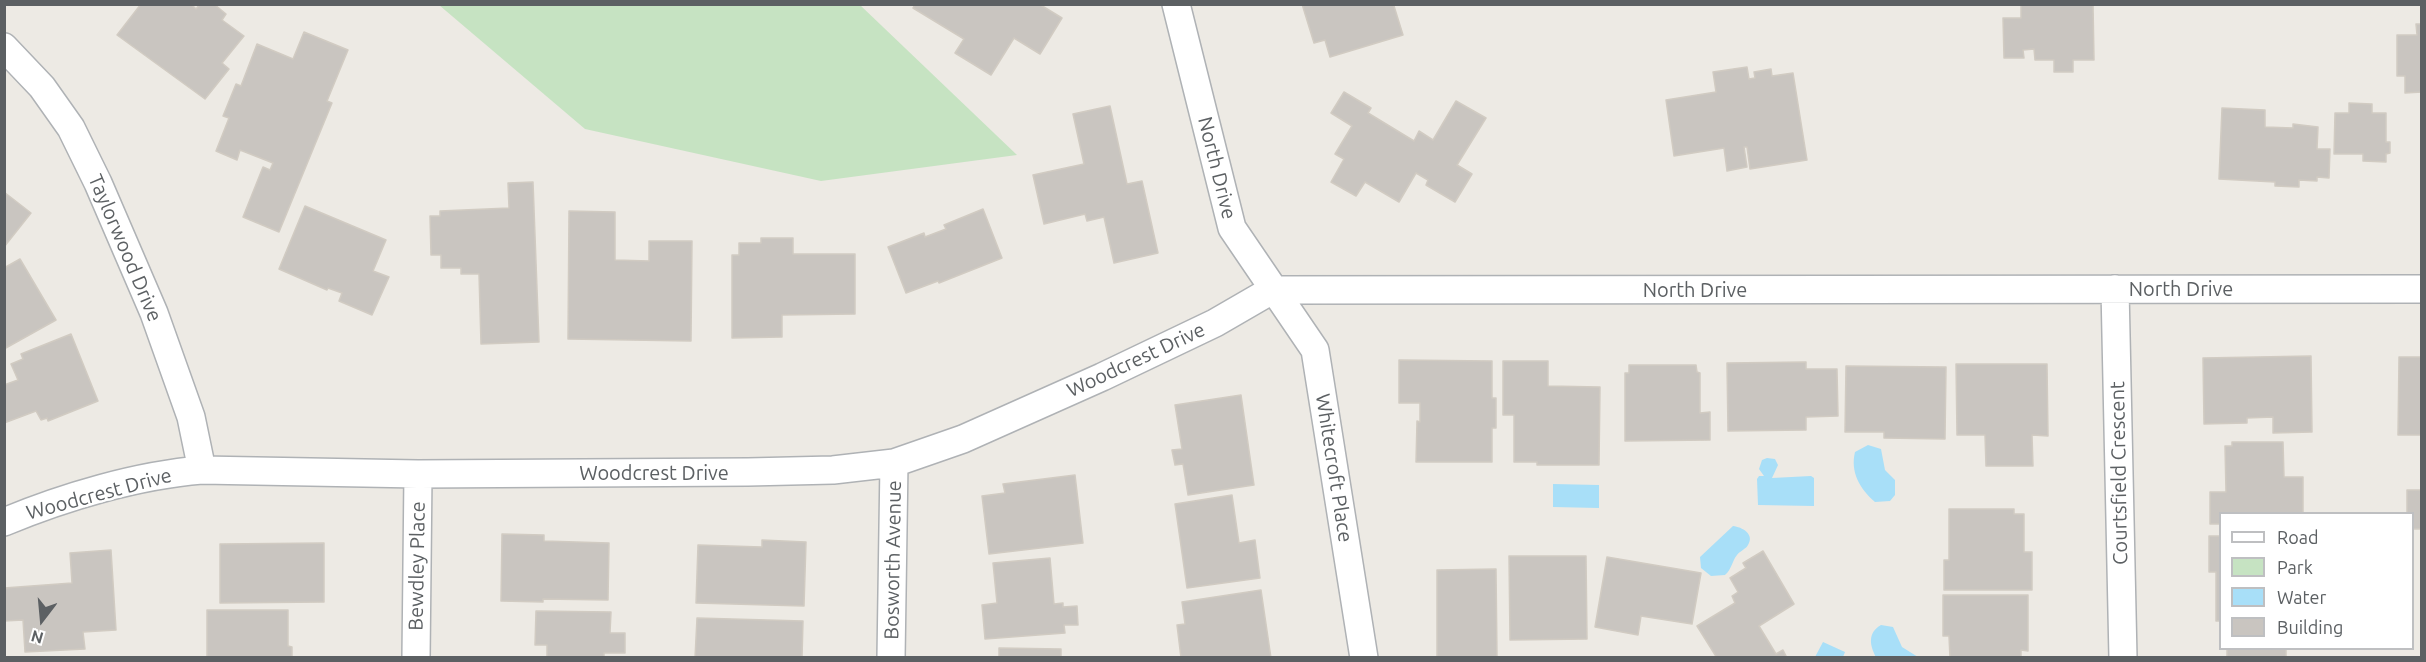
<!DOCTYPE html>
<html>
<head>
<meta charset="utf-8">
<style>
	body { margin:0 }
	#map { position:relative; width:2426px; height:662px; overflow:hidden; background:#edeae4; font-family:Ubuntu,sans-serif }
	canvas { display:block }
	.frame { position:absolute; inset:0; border:6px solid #5c6063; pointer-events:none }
	.legend { position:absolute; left:2219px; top:512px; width:195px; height:138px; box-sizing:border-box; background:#fff; border:2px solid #bebfc1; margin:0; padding:8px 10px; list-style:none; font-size:18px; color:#5c6063 }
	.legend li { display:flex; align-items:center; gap:12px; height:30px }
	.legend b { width:30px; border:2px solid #bebfc1 }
	.north { position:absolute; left:12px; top:590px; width:60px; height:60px; -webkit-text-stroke:4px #fff; paint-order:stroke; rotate:196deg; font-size:16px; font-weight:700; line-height:24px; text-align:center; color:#5c6063 }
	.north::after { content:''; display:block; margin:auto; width:21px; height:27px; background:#5c6063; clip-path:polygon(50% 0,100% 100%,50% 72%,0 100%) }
</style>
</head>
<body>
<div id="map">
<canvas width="2426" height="662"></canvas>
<div class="frame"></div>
<ul class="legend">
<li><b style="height:8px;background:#fff"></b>Road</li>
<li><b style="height:16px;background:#c6e3c2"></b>Park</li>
<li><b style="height:16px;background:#a8dff8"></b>Water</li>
<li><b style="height:16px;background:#c9c5c0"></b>Building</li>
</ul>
<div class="north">N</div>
</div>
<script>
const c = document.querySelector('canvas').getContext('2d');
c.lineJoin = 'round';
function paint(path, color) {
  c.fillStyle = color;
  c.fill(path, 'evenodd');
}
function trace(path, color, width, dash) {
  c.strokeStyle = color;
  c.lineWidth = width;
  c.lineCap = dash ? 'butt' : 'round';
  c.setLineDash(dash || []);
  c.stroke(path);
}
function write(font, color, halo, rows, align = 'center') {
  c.font = font + ' Ubuntu,sans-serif';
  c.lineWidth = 4.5;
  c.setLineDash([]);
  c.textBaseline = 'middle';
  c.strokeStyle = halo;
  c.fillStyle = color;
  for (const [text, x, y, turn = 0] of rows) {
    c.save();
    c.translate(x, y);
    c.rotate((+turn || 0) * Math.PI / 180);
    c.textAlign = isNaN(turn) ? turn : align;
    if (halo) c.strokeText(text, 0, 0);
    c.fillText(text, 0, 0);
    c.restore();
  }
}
paint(new Path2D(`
	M439,5h421l157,150 -196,26 -236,-52z`), '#c6e3c2');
paint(new Path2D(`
	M1868,445l13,4 4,21 10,10v15l-5,6 -15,1c-15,-13 -25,-30 -20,-50z
	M1767,458l8,1 3,6 -6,13 39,-2 3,2v28l-56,-1 -1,-26 2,-3h5l-5,-7 3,-9z
	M1553,484l46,1v23l-46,-1z
	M1733,526c9,1 22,8 15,19 -2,4 -8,6 -11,10 -5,6 -5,14 -12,20l-14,1 -10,-8 -1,-11z
	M1881,625l12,2 9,20 16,10h-42c-6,-11 -9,-24 5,-32z
	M1823,642l22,10 -2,5h-28z`), '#a8dff8');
const building = new Path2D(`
	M141,4h50l5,5 4,-5h14l12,10 -4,6 22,16 -22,27 7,6 -24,30 -88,-64z
	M915,4h124l23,14 -22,36 -26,-16 -23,37 -36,-22 9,-14 -51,-31z
	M1302,4h95l-3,2 9,29 -73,22 -5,-17 -11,3z
	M2021,4h72l1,56h-21v12h-19v-12h-19l-1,-11 -11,1 1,8h-20l-1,-40h18z
	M2416,24h6v68l-17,1v-17h-8v-41h20z
	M304,32l44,18 -21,51 5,2 -53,129 -36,-15 20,-50 7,3 3,-7 -33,-13 -3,10 -21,-9 13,-33 -6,-2 13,-32 5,2 16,-42 36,15z
	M1747,67l2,12 6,-1 -1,-6 17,-3 1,7 21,-3 14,87 -57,9 -3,-22h-3l3,20 -20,4 -3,-23 -50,8 -8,-56 50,-8 -3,-20z
	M1344,92l27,16 -3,5 46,28 5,-10 14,9 23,-39 30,17 -29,47 15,9 -17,28 -29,-17 2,-5 -12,-7 -17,29 -34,-20 -9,14 -25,-14 13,-23 -9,-5 17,-28 -21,-13z
	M2349,103l23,1v9h14v29h4v11l-4,1v8l-23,-1v-7h-29l1,-41h14z
	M1110,106l17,78 15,-3 16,72 -44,10 -10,-46 -17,4 -2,-7 -41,10 -11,-49 51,-11 -11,-50z
	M2222,108l43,2v17l28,1v-4l25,3 -1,22h13l-1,29 -12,-1v4l-18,-1v7l-24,-1v-4l-56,-3z
	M533,182l6,160 -58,2 -2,-70h-18v-6h-20v-13h-10l-1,-39h10v-5l69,-3 -1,-25z
	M4,192l27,21 -27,34z
	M305,206l81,34 -13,31 16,6 -17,38 -33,-14 3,-8 -14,-5 -1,2 -48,-21z
	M983,209l19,49 -63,25 -1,-2 -32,12 -18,-46 36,-14 1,4 21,-8 -2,-4z
	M569,211l46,1v48l34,1v-20h43l-1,100 -123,-2z
	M761,238h32v16h62v60l-73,1v22l-50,1v-83h7v-12h22z
	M20,259l36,61 -52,29v-81z
	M71,334l27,67 -50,20 -1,-3 -6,2 -5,-9 -32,12v-38l14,-5 -7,-16 12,-5 -2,-5z
	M2311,356l1,76 -39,1v-16l-26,1v5l-43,1 -1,-66z
	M2399,357h23v78h-24z
	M1399,360l93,1v37h4v30h-4v34h-76l1,-41 3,1v-19h-21z
	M1503,361h45v25l52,1 -1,78h-62v-3h-23v-47h-11z
	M1806,362v7h31l1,47 -32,1v13l-78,1 -1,-68z
	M1956,364h91l1,72 -16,-1 1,31h-47l-1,-31h-28z
	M1629,365h67l1,7 3,1v40l10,-1v28l-85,1v-68h4z
	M1846,366l100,1 -1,72 -61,-1v-6h-39z
	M1241,395l13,90 -66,10 -5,-31 -8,1 -3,-15 10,-1 -7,-44z
	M2232,442h51l1,35h19v37h-83v10h-10v-32h16l-1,-46h7z
	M1075,475l8,68 -94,11 -7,-58 23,-3 -2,-9z
	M2407,490h15v39h-10v-15h-5z
	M1232,495l7,48 16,-3 5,38 -73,10 -12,-84z
	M1949,509h65v5h10v38h8v38h-88v-30h5z
	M502,534l42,1v6l65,2 -1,57 -65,-1v3l-42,-1z
	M2209,536h11v85h-4v-49h-7z
	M762,540l44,2 -2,64 -108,-3 2,-58 64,2z
	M324,543v59l-104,1v-59z
	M111,550l5,80 -33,2 2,17 -60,3 -2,-32 -19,1v-33l68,-5 -2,-30z
	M1763,551l31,53 -35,22 17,28 7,-4 4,8h-70l-20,-32 38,-23 -3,-7 6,-4 -8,-14 16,-10 -3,-5z
	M1509,556h77l1,83 -77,1z
	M1607,557l94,16 -9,51 -51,-8 -3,19 -43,-8z
	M1050,558l4,46 9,-1v4l14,-1 1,19h-14l1,8 -80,6 -3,-34 15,-2 -4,-40z
	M1496,569l1,89h-60v-88z
	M1261,590l10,68h-90l-4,-33 8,-1 -3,-22z
	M1943,595h85v56l-7,-1v8h-71l-1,-22h-6z
	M207,610h81v36l4,1v11h-85z
	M536,611l75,1 -1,21h15v20h-21v5h-57v-13h-12z
	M697,618l106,3 -1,37h-107z
	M999,648l62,1v9h-62z
	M2227,648h59v10h-70l11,-1z`);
paint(building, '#c9c5c0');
trace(building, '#d1cbc2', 1.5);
const minor = new Path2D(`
	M1176,4l56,224 83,122 49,308
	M4,47l38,40 29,41 27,55 56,130 37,104 11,53
	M2115,289l8,369
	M4,522c60,-25 134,-47 198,-52l216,4 330,-2 85,-2 61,-7 69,-24 139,-62 113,-54 57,-33 1150,-1
	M416,658l2,-184
	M891,658l3,-195`);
trace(minor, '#afb2b5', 30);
trace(minor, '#fff', 27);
write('20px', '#5c6063', '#fff', [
	["North Drive",1217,168,76],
	["Taylorwood Drive",125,248,67],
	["North Drive",2181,289],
	["North Drive",1695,290],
	["Woodcrest Drive",1136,360,-25],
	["Whitecroft Place",1334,468,81],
	["Woodcrest Drive",654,473],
	["Courtsfield Crescent",2119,473,-91],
	["Woodcrest Drive",99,494,-15],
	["Bosworth Avenue",893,560,-89],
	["Bewdley Place",417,566,-89]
]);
</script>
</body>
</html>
